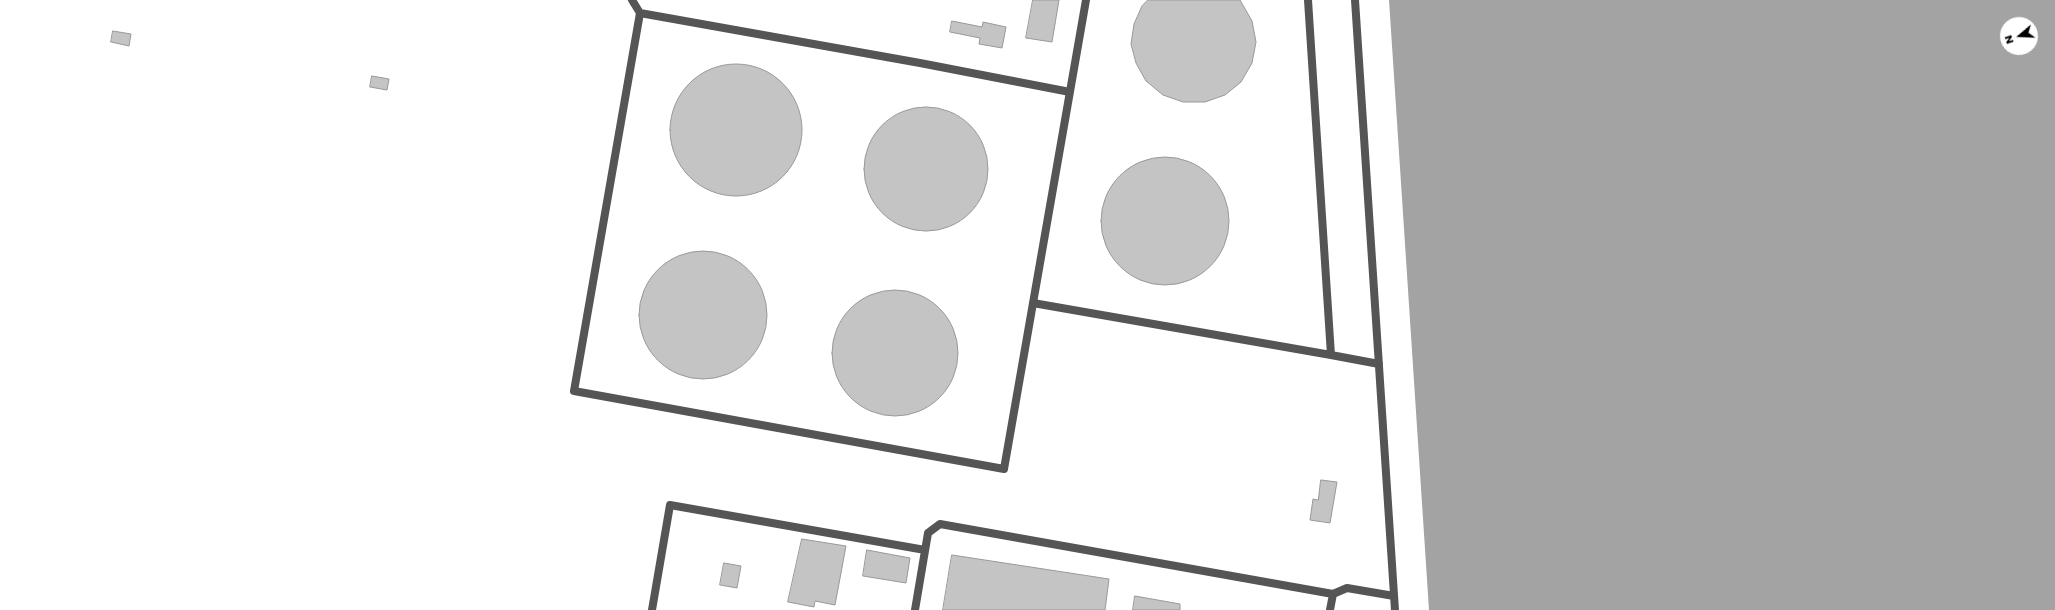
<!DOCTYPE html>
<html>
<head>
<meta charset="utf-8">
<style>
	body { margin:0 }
	#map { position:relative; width:2055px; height:610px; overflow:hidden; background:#fff; font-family:Poppins,sans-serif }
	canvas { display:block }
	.north { position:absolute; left:1999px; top:16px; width:40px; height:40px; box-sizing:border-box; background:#fff; border:1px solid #999; border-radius:50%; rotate:251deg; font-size:11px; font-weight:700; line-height:16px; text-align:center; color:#000 }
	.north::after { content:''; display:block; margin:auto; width:14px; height:18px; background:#000; clip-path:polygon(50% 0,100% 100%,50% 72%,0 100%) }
</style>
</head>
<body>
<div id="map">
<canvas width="2055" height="610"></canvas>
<div class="north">N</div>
</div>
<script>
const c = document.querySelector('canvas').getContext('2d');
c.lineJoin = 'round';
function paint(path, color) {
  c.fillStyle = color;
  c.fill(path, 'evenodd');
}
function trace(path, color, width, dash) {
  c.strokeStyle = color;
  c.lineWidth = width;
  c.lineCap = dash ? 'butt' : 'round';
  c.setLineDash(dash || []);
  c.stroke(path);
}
paint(new Path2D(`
	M1389,0h666v610h-626zM2007,24h24v24h-24z`), '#a3a3a3');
const building = new Path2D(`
	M1033,0h26l-7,42 -26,-4z
	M1148,0h92l12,21 4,21 -4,21 -11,19 -16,13 -20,7h-22l-20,-7 -17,-14 -10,-18 -5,-19 3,-20 8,-18z
	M952,21l30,6 1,-5 23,5 -4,21 -23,-4 1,-6 -30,-6z
	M113,31l18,3 -2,12 -18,-4z
	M670 130a66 66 0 1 1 132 0a66 66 0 1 1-132 0Z
	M372,76l17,3 -2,11 -17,-3z
	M864 169a62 62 0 1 1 124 0a62 62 0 1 1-124 0Z
	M1101 221a64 64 0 1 1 128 0a64 64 0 1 1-128 0Z
	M639 315a64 64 0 1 1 128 0a64 64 0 1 1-128 0Z
	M832 353a63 63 0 1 1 126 0a63 63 0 1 1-126 0Z
	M1321,480l16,2 -7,41 -20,-3 3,-21 5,1z
	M802,539l44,7 -11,59 -20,-4 -1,6 -26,-5z
	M867,550l43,8 -4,25 -43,-7z
	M952,555l157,24 -4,31h-162z
	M724,563l17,3 -4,22 -17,-3z
	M1135,596l45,8v6h-47z`);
paint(building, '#c4c4c4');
trace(building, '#999', 1);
trace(new Path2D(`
	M632,0l8,13 -66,378 430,78 82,-469
	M1355,0l40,610
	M640,13l280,50 150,29
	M1033,303l298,52 -23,-355
	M1331,355l48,9
	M1333,594l14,-6 47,8
	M652,610l18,-105 255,45
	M915,610l13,-77 12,-9 393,70 -3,16`), '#555', 8);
</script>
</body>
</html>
